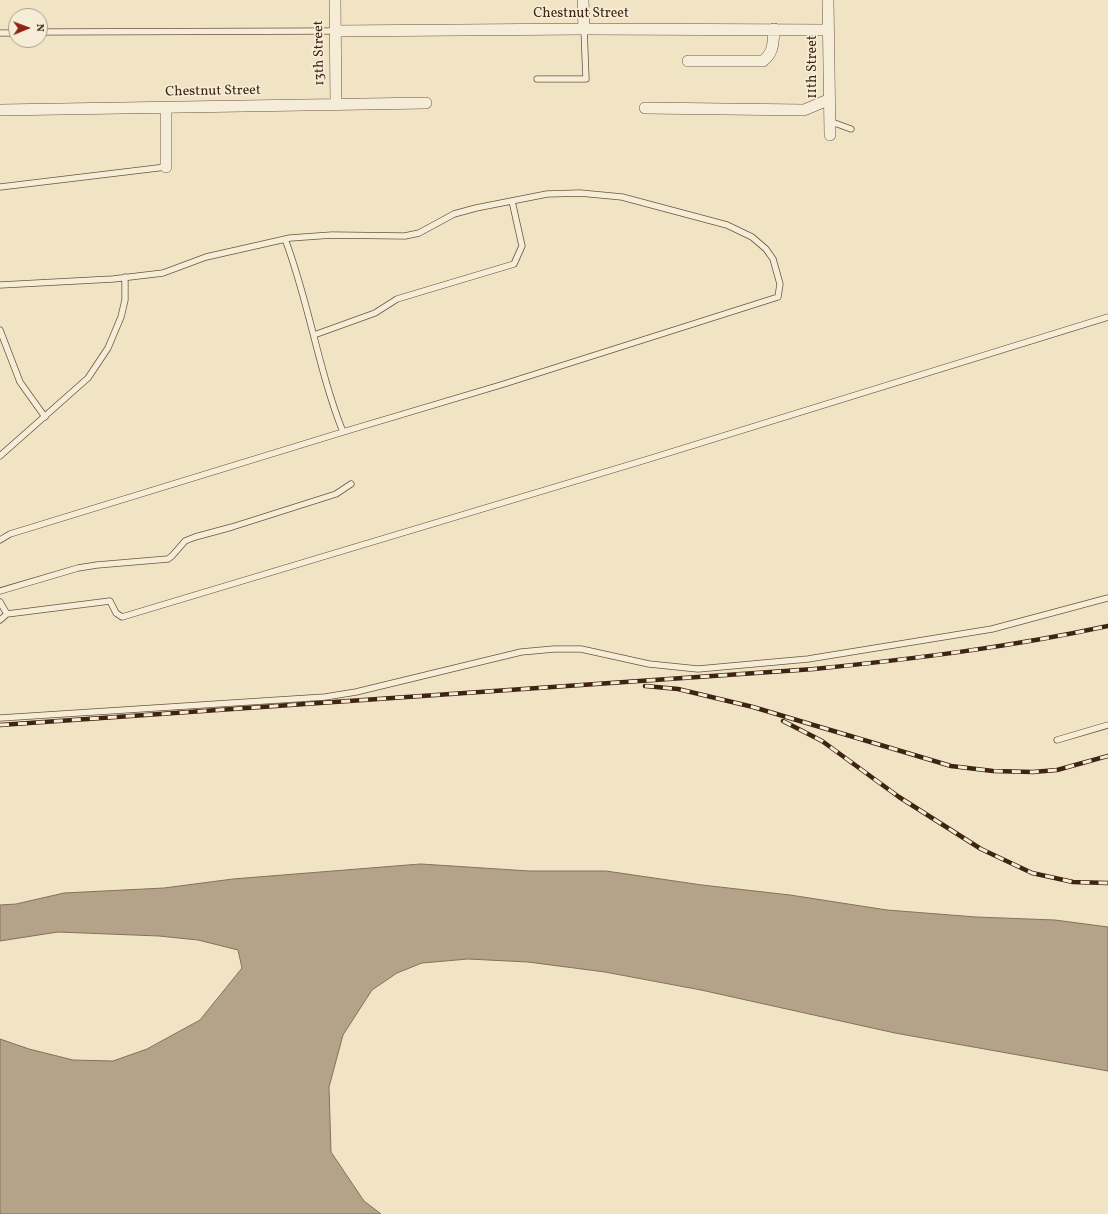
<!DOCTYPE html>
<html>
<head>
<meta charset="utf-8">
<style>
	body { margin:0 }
	#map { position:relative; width:1108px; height:1214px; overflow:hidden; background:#f1e4c5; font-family:Vollkorn,serif }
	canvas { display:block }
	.north { position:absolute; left:8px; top:8px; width:40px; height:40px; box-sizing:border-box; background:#f6edd9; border:1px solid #ad9d89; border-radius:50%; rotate:89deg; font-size:11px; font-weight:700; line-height:16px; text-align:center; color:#3f2412 }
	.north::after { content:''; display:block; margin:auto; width:14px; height:18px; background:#8f2418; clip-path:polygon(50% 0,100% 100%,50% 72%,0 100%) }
</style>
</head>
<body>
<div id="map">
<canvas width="1108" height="1214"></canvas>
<div class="north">N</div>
</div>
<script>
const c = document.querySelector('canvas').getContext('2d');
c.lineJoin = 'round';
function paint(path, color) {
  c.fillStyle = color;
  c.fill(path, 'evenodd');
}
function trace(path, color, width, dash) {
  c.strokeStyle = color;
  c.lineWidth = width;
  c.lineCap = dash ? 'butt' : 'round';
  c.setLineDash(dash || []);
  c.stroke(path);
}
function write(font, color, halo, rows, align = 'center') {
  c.font = font + ' Vollkorn,serif';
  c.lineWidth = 3.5;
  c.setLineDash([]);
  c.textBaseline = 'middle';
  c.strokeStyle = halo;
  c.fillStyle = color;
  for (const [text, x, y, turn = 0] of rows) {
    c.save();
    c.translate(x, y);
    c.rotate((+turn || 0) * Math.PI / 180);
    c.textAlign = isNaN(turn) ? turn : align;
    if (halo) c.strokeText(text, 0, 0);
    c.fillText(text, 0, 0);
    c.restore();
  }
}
const water = new Path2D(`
	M421,864l108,7h77l96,14 88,10 97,15 89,7 79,3 53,7v144l-213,-38 -194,-43 -96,-18 -77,-10 -60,-3 -46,4 -25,10 -25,17 -29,45 -14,52 2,65 33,49 17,13h-381v-175l29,10 44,11 40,1 34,-12 53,-29 42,-52 -4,-18 -40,-10 -39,-4 -101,-4 -58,9v-36l16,-1 48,-11 100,-5 69,-9z`);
paint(water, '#b4a388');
trace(water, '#857059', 1);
const lane = new Path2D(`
	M40,32l295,-1
	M0,33h16
	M537,79h49l-2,-50
	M829,121l22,8
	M0,187l166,-20
	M0,285l113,-6 50,-6 43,-16 84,-19 42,-3 73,1 14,-3 35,-19 22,-6 71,-14 33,-1 42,4 105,28 25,12 14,12 7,10 7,25 -2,13 -274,87 -161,48
	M0,330l20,52 25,35
	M314,335l61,-22 22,-14 117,-35 8,-18 -10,-45
	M0,456l88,-78 20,-30 13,-31 4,-17v-23
	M0,540l10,-6 333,-102c-25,-63 -34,-130 -58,-193
	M0,591l78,-23 19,-3 71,-6 4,-3 13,-15 10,-4 37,-10 104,-33 15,-10
	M0,602l7,12 103,-13 6,12 6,4 530,-159 456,-141
	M0,620l7,-6
	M0,718l325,-21 31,-5 165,-40 33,-3h27l68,15 49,5 110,-10 184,-30 116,-31
	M1057,740l51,-15`);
const street = new Path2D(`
	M335,0l1,105
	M583,0l1,29
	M828,0l2,135
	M335,31l249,-2 244,1
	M688,61h75c11,-9 10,-18 11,-32
	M166,108v59
	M645,108l159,2 24,-10
	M0,110l426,-7`);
trace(lane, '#6c543f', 7);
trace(street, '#6c543f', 12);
trace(lane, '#f6edd9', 5.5);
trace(street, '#f6edd9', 11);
const rail = new Path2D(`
	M645,686l33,3 75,18 198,59 42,5 40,1 24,-2 51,-14
	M783,721l39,20 77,56 82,52 51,24 41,9 35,1
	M0,725l814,-56c99,-10 197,-22 294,-43`);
trace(rail, '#3f2412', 4.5);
trace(rail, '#f6edd9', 3, [9]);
write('14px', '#3f2412', '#f6edd9', [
	["Chestnut Street",581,14],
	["13th Street",320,53,-91],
	["11th Street",813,67,-90],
	["Chestnut Street",213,92,-1]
]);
</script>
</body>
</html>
